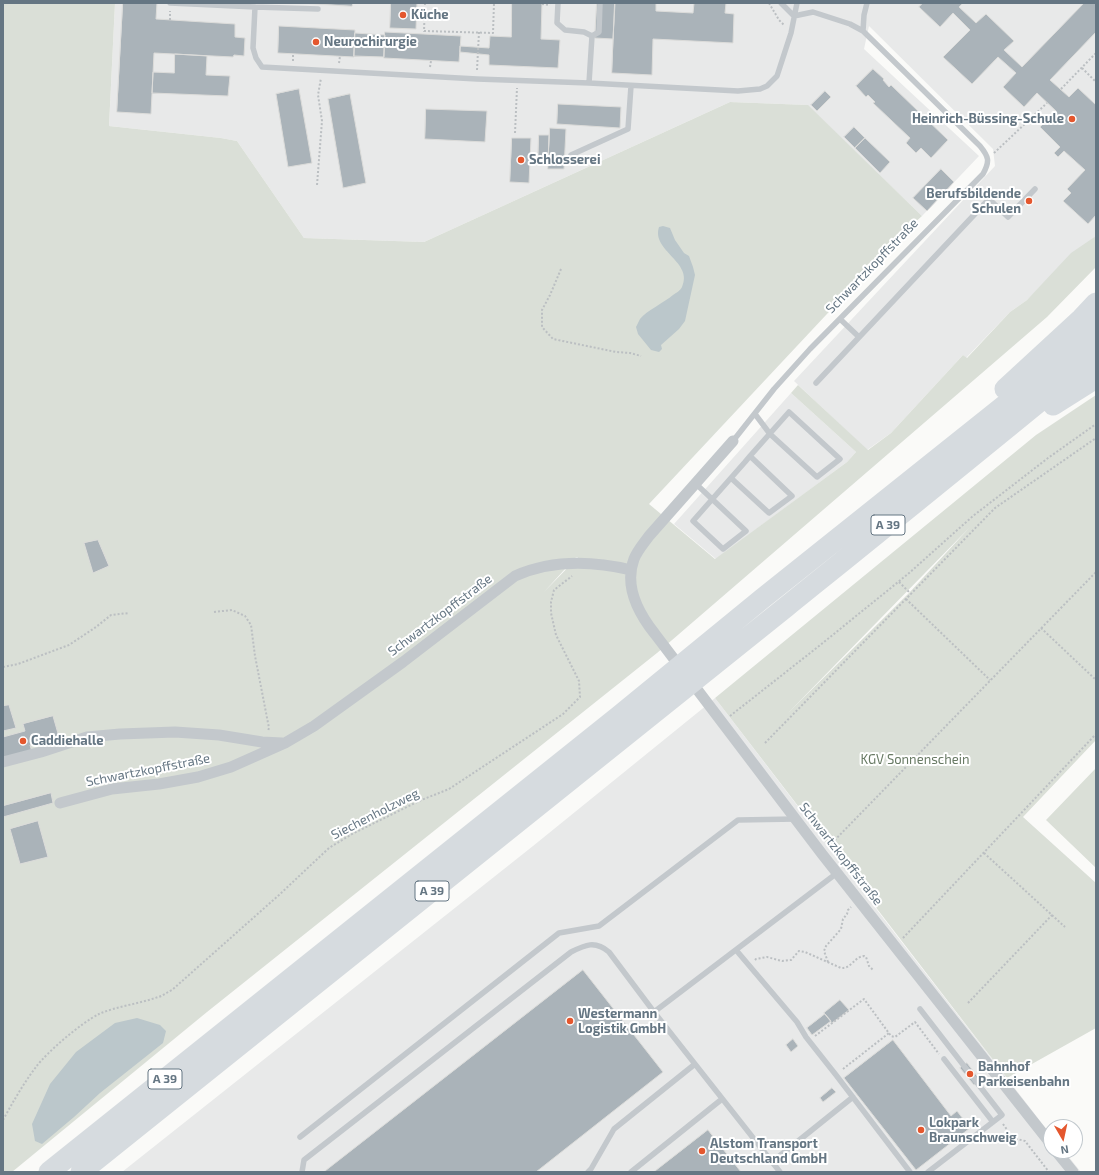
<!DOCTYPE html>
<html>
<head>
<meta charset="utf-8">
<style>
	body { margin:0 }
	#map { position:relative; width:1099px; height:1175px; overflow:hidden; background:#fafaf8; font-family:"Exo 2",sans-serif }
	canvas { display:block }
	.frame { position:absolute; inset:0; border:4px solid #657683; pointer-events:none }
	.north { position:absolute; left:1043px; top:1119px; width:40px; height:40px; box-sizing:border-box; background:#fff; border:1px solid #c1c8cd; border-radius:50%; rotate:171deg; font-size:11px; font-weight:700; line-height:16px; text-align:center; color:#657683 }
	.north::after { content:''; display:block; margin:auto; width:14px; height:18px; background:#e4572e; clip-path:polygon(50% 0,100% 100%,50% 72%,0 100%) }
</style>
</head>
<body>
<div id="map">
<canvas width="1099" height="1175"></canvas>
<div class="frame"></div>
<div class="north">N</div>
</div>
<script>
const c = document.querySelector('canvas').getContext('2d');
c.lineJoin = 'round';
function paint(path, color) {
  c.fillStyle = color;
  c.fill(path, 'evenodd');
}
function trace(path, color, width, dash) {
  c.strokeStyle = color;
  c.lineWidth = width;
  c.lineCap = dash ? 'butt' : 'round';
  c.setLineDash(dash || []);
  c.stroke(path);
}
function write(font, color, halo, rows, align = 'center') {
  c.font = font + ' "Exo 2",sans-serif';
  c.lineWidth = 4;
  c.setLineDash([]);
  c.textBaseline = 'middle';
  c.strokeStyle = halo;
  c.fillStyle = color;
  for (const [text, x, y, turn = 0] of rows) {
    c.save();
    c.translate(x, y);
    c.rotate((+turn || 0) * Math.PI / 180);
    c.textAlign = isNaN(turn) ? turn : align;
    if (halo) c.strokeText(text, 0, 0);
    c.fillText(text, 0, 0);
    c.restore();
  }
}
paint(new Path2D(`
	M115,3h981v233l-69,64 -17,12 -44,46 -3,-3 -72,78 -24,17 -73,-69 201,-215 -2,-17 -124,-123 -5,23 115,107 -57,60 -115,-111 -77,-3 -306,140 -120,-4 -67,-97 -16,-3 -112,-12z
	M791,393l65,59 -9,10 -131,97 -42,-35z
	M715,698l185,242 151,195v16h13l17,21h-959l411,-326 169,-137z`), '#e8e9e9');
paint(new Path2D(`
	M3,3h112l-6,123 112,12 16,3 67,97 120,4 306,-140 78,3 114,111 -22,20 -251,268 66,55 132,-97 9,-10 -65,-59 7,-8 70,65 23,-17 72,-78 4,3 43,-46 17,-12 44,-47 25,-17v31l-49,50 -390,336 -450,359 -195,160h-9zM578,557l-34,35 31,-34z
	M1096,395v345l-73,77 73,66v145l-89,50 -292,-380 321,-263zM970,527l-61,66 -121,120z
	M1096,768v100l-50,-48z`), '#dadfd7');
paint(new Path2D(`
	M663,226l7,2 5,12 9,13 5,3 4,11 2,8 -10,46 -6,8 -18,16 1,4 -3,3 -8,-2 -13,-16 -2,-7c1,-2 3,-6 4,-8 6,-8 25,-17 33,-24 3,-2 8,-5 9,-8 12,-25 -31,-36 -23,-60z
	M137,1018l23,7 6,6 -3,12 -63,50 -26,24 -32,27 -7,-3 -3,-17 18,-40 26,-32 39,-29z`), '#bbc7cb');
const building = new Path2D(`
	M123,3h34l-1,16 79,5v13l10,1 -1,18 -10,-1 -1,2 -79,-4 -3,61 -34,-2z
	M302,3h51l-1,3z
	M391,3h26l-1,26 -26,-1z
	M512,3h30l-1,36 19,1 -2,28 -69,-3v-10l-29,-3v-6l29,2 1,-12 21,1z
	M597,3h18l-2,36 -18,-1z
	M615,3h41v8l37,2 1,-10h41h-9l-1,10 9,1 -1,29 -80,-4 -1,36 -40,-2z
	M923,3h40l-4,4 17,16 10,-9 28,27 -10,9 18,17 62,-64h12v29l-46,48 19,17 9,-9 18,17v110l-8,9 -25,-23 8,-8 -4,-4 18,-19 -21,-19 -6,6 -4,-4 6,-6 -20,-20 16,-16 -19,-18 -13,14 -21,-20 13,-14 -18,-16 -26,27 -29,-27 27,-27 -17,-17 -13,14 -21,-20z
	M279,26l76,4 -1,27 -76,-4z
	M385,32l76,4 -2,26 -75,-4z
	M355,33l30,2 -1,22 -30,-1z
	M175,54l32,2 -1,19 24,1 -2,20 -76,-3 1,-21 21,1z
	M873,69l11,10 -1,1 6,7 2,-2 57,55 -17,18 -10,-10 -5,5 -10,-10 4,-5 -37,-35 2,-1 -7,-7 -2,2 -10,-11z
	M299,89l13,74 -24,4 -12,-73z
	M825,91l6,6 -14,14 -6,-6z
	M350,94l16,89 -23,5 -15,-89z
	M558,104l63,3 -1,21 -63,-4z
	M426,109l61,2 -2,31 -60,-3z
	M854,127l11,11 -10,10 -11,-11z
	M550,128l16,1 -2,40h-16z
	M539,135h10l-1,27 -10,-1z
	M512,138h19l-2,45 -19,-1z
	M865,138l25,24 -10,11 -25,-25z
	M941,169l13,13 -27,29 -14,-13z
	M98,540l11,26 -16,7 -9,-30z
	M9,705l7,23 -13,3v-25z
	M53,716l6,21 -29,8 2,7 -29,8v-23l22,-6 -2,-7z
	M51,793l2,10 -50,14v-11z
	M38,821l10,36 -28,7 -10,-35z
	M583,970l80,102 -127,100h-212z
	M840,1000l9,10 -17,13 -8,-10z
	M825,1014l6,7 -19,14 -5,-7z
	M793,1039l5,7 -7,6 -5,-7z
	M893,1040l58,76 6,-5 13,17 -54,42 -72,-92z
	M967,1063l13,17 -6,5 -14,-17z
	M832,1088l4,4 -13,10 -3,-4z
	M708,1130l33,42h-87z`);
paint(building, '#aab3b9');
trace(building, '#dcdcda', 1);
trace(new Path2D(`
	M425,3l-1,28 69,2 1,-30
	M769,3l10,17 5,5
	M542,4l8,1
	M170,20v-9
	M293,61v-7
	M339,63l1,-7
	M430,67l1,-6
	M1082,68l14,14
	M477,70l2,-38
	M1061,89l35,-36
	M515,133l2,-45
	M994,153l53,-50
	M317,185l5,-64 -4,-26 3,-17
	M561,269l-11,26 -8,15v17l11,12 63,13 14,1 11,3
	M899,582l12,12
	M906,599l84,81
	M214,612l18,-2 13,6 6,9 4,31 14,72 -1,3
	M1041,628l55,52
	M3,667l15,-3 51,-19 27,-18 15,-12 18,-2
	M730,716l89,-70 89,-72 65,-58 75,-58 48,-34
	M765,743l230,-235 101,-70
	M829,846l267,-274
	M984,853l81,74
	M903,938l193,-204
	M755,960l1,-1 11,-2 15,4 9,-1 8,-9 6,1 36,16c10,1 13,-11 23,-12l2,1 3,9 4,4
	M828,962l-4,-11 2,-5 15,-17 2,-10 4,-5 1,-4 3,-3
	M968,1003l84,-88
	M815,1036l49,-37 27,37 4,1 20,-15 24,32
	M843,1069l46,-36
	M3,1120c10,-18 20,-36 33,-53 11,-15 45,-44 63,-53 18,-8 40,-10 59,-17 5,-1 9,-5 14,-7l107,-95 50,-47 23,-14 67,-33 30,-12 114,-75 17,-17 -1,-16 -23,-46 -5,-22v-11l3,-12 18,-14
	M1003,1124l10,14 12,3 24,31`), '#bbbfc2', 2, [2, 2]);
trace(new Path2D(`
	M170,3l85,4 -2,41 3,10 6,9 215,12 112,4 149,8 22,-2 7,-3 10,-10 14,-43 6,-30
	M558,3l-1,20 8,7 19,2 8,4
	M781,3l13,13
	M255,7l63,2
	M863,31l1,-16 3,-12
	M592,36l7,-4 1,-29
	M589,83l3,-47
	M571,155l57,-26 3,-43
	M840,319l19,18
	M816,383l173,-184 19,18 27,-28
	M733,441l41,-52 36,-40 173,-175c7,-13 6,-17 -3,-28l-117,-115 -13,-7 -37,-12 -19,4
	M731,478l38,35 23,-17 -42,-40 39,-44 51,47 -23,18 -47,-43 -15,-20
	M695,483l51,48 -23,18 -30,-28 52,-59 5,-6
	M736,950l61,72 9,15 30,38 74,97
	M920,1009l82,106 -74,57
	M654,1012l183,-139
	M944,1059l49,63
	M300,1137l259,-204 40,-7 139,-106 58,-1
	M772,1162l81,-65
	M302,1172l2,-12 267,-208c14,-7 24,-12 38,0l45,60 126,160
	M588,1172l3,-3 23,-40 81,-65
	M631,1172l91,-73`), '#c3c8cc', 5.5);
trace(new Path2D(`
	M733,441l-84,95c-5,7 -12,15 -15,23 -10,27 5,55 21,75l167,220 229,290
	M3,762l38,-10 46,-15 33,-3 55,-2 44,3 43,7 20,1
	M60,803l52,-14 47,-5 39,-7 33,-10 54,-24 29,-17 89,-64 112,-86c36,-16 78,-15 116,-6
	M1056,1151l17,21`), '#c3c8cc', 11);
trace(new Path2D(`
	M1005,389l76,-70 15,-16
	M1053,405l43,-27
	M49,1172l570,-456 144,-118 272,-217 61,-51
	M81,1172c235,-189 470,-376 705,-565 104,-84 207,-167 310,-252`), '#d6dbdf', 21);
for (const [x, y, r, color] of [
	[403,15,4,"#e4572e"],
	[316,42,4,"#e4572e"],
	[1072,119,4,"#e4572e"],
	[521,160,4,"#e4572e"],
	[1029,201,4,"#e4572e"],
	[23,741,4,"#e4572e"],
	[570,1021,4,"#e4572e"],
	[970,1074,4,"#e4572e"],
	[921,1130,4,"#e4572e"],
	[702,1151,4,"#e4572e"]
]) {
  const dot = new Path2D();
  dot.arc(x, y, r, 0, 2 * Math.PI);
  c.fillStyle = color;
  c.fill(dot);
  trace(dot, '#fff', 1.5);
}
for (const [x, y, w] of [
	[888,525,34],
	[432,891,34],
	[165,1079,34]
]) {
  const box = new Path2D();
  box.roundRect(x - w / 2, y - 10, w, 20, 3);
  c.fillStyle = '#fff';
  c.fill(box);
  trace(box, '#657683', 1);
}
write('bold 12px', '#657683', null, [
	["A 39",888,525],
	["A 39",432,891],
	["A 39",165,1079]
]);
write('bold 13px', '#657683', '#fff', [
	["Küche",411,15],
	["Neurochirurgie",324,42],
	["Heinrich-Büssing-Schule",1064,119,"right"],
	["Schlosserei",529,160],
	["Berufsbildende",1021,194,"right"],
	["Schulen",1021,209,"right"],
	["Caddiehalle",31,741],
	["Westermann",578,1014],
	["Logistik GmbH",578,1029],
	["Bahnhof",978,1067],
	["Parkeisenbahn",978,1082],
	["Lokpark",929,1123],
	["Braunschweig",929,1138],
	["Alstom Transport",710,1144],
	["Deutschland GmbH",710,1159]
], 'left');
write('13px', '#657683', '#fff', [
	["Schwartzkopffstraße",872,266,-46],
	["Schwartzkopffstraße",440,615,-37],
	["Schwartzkopffstraße",148,770,-11],
	["Siechenholzweg",375,814,-27],
	["Schwartzkopffstraße",841,854,52]
]);
write('13px', '#687a64', '#fff', [
	["KGV Sonnenschein",915,760]
]);
</script>
</body>
</html>
